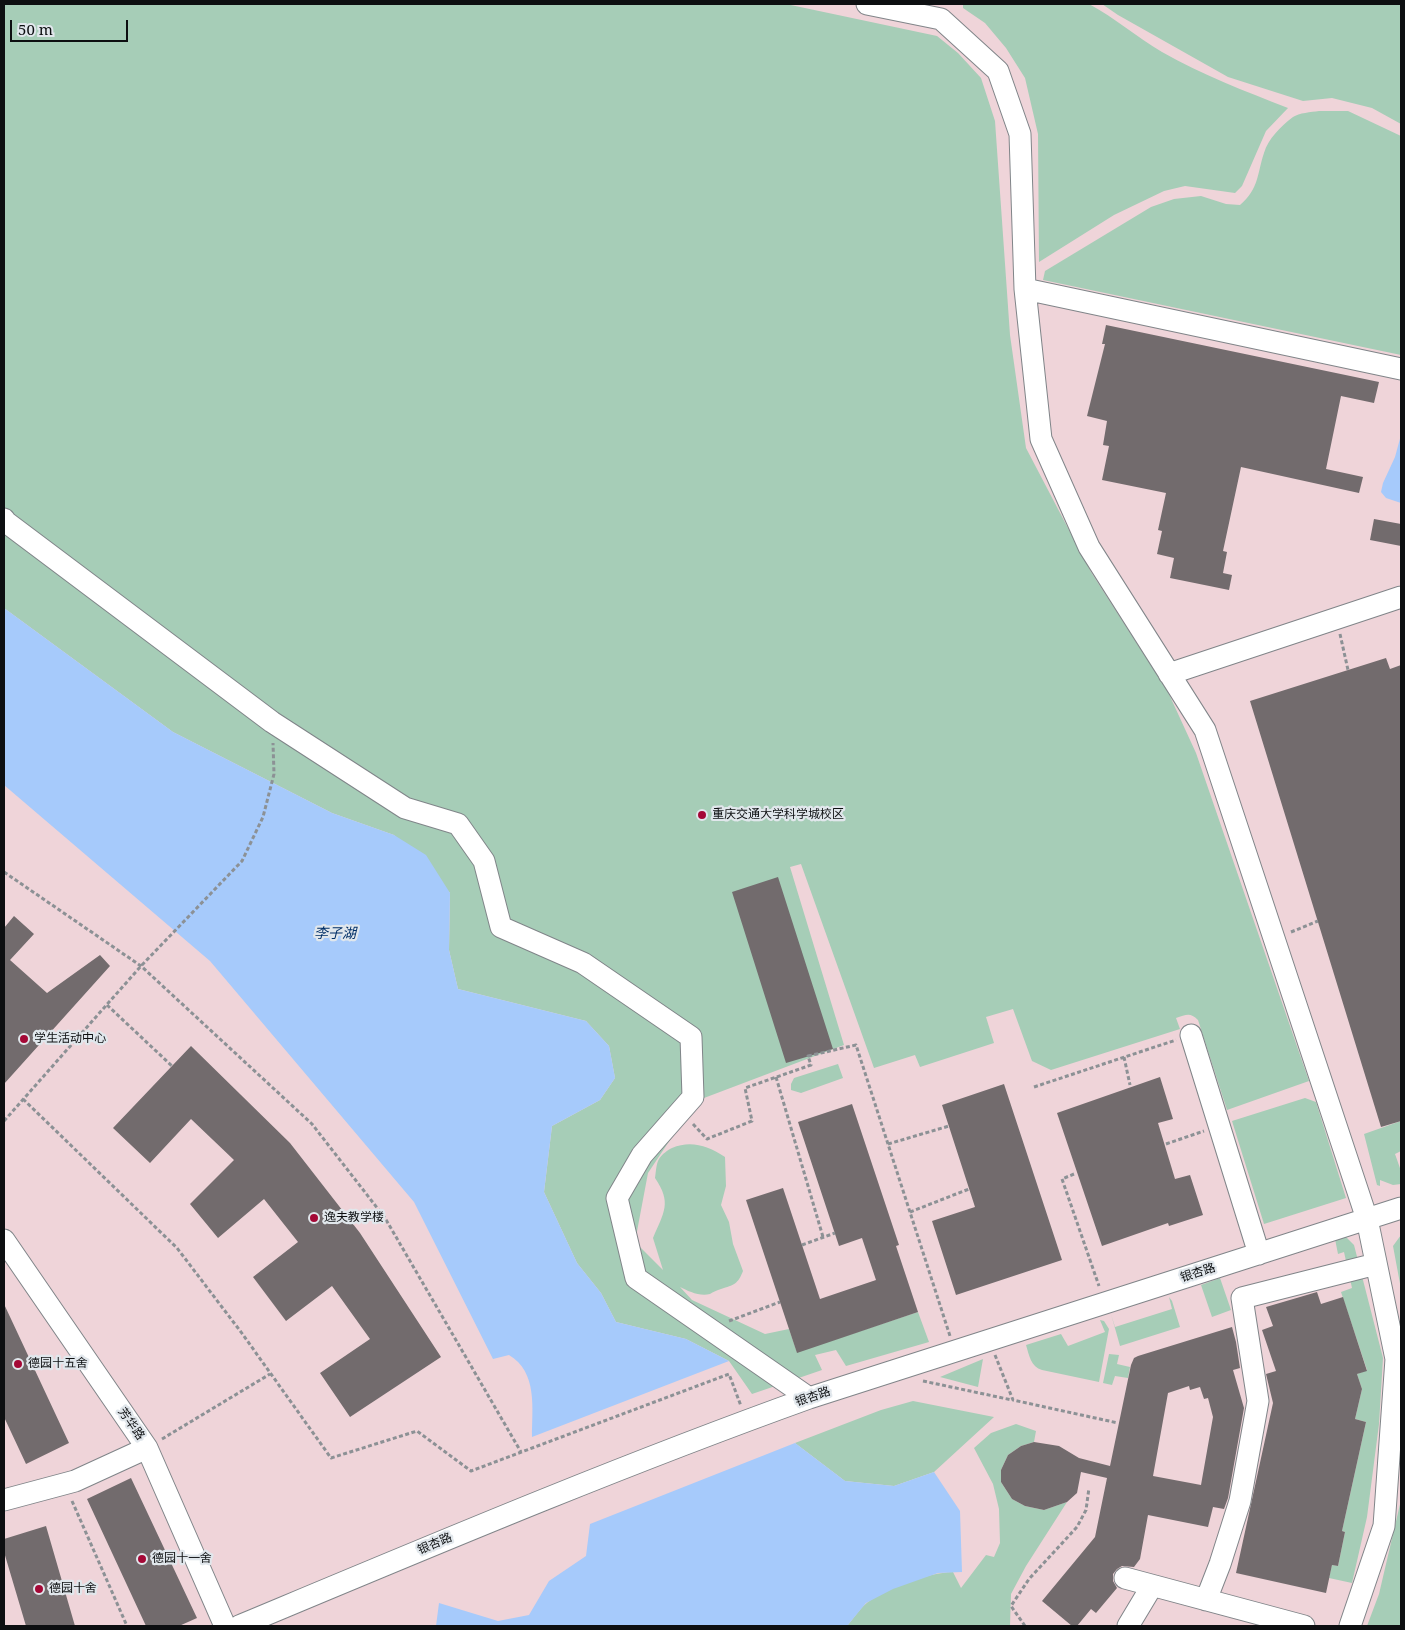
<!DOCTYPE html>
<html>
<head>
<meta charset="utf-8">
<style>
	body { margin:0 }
	#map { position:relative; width:1405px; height:1630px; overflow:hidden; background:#e1e7ec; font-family:"Noto Serif",serif }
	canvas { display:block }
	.frame { position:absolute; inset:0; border:5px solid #0d0f11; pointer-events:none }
	.scale { position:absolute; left:10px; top:20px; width:118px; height:22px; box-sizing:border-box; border:2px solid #0d0f11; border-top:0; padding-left:6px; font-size:15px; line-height:18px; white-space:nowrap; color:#0d0f11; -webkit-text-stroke:4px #e1e7ec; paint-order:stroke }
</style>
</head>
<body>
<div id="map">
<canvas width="1405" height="1630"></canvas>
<div class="frame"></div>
<div class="scale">50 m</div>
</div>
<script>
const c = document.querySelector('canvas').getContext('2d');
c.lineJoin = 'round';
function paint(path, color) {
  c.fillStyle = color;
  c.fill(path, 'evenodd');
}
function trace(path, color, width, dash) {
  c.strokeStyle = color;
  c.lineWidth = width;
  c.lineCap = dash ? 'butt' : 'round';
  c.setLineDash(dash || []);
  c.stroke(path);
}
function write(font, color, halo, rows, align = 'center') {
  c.font = font + ' "Noto Serif","Noto Sans SC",serif';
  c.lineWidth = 4.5;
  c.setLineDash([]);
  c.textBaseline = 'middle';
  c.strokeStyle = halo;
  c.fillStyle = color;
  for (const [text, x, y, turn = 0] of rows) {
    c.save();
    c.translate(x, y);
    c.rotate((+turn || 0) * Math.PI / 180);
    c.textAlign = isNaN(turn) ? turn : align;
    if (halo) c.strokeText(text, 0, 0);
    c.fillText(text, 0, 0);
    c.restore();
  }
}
paint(new Path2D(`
	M4,4h1397v1622h-1397z`), '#efd4d9');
paint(new Path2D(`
	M4,4h782l151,32 21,17 23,25 14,43 15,214 16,113 65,124 77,120 28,61 113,328 -82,29 -29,-90c-8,-8 -12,-5 -22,-2l4,11 -129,41 -19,-9 -19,-52 -27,8 8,26 -74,24 -5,-12 -41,13 -73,-204 -11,3 54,178 -140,53 -30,36 -26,39 -13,69 28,28 -10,-32c11,-26 19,-35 2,-60 1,-6 1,-14 4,-19 3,-5 9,-9 13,-11 19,-8 36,-2 53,9l1,29 -5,19 8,17 4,22 10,27c-5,13 -9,14 -22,18 -4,1 -8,3 -11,5 -10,3 -22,-3 -30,-7l12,13 73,34 24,-5 8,23 121,-40 11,30 -83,24 -10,-16 -21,5 7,15 -70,24 -23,-33 -43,-22 -70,-17 -15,-29 -24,-30 -33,-71 8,-66 48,-26 15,-22 -6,-32 -23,-25 -128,-32 -9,-39 1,-57 -56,-58 -62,-22 -159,-81 -169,-124z
	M963,4h126c26,14 48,33 73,48 40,23 83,39 126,56l-22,23 -24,55 -7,7 -50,-7 -21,5 -50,24 -75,47 -1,-128 -13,-56 -19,-30 -21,-25 -22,-15z
	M1102,4h299v120l-29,-16 -40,-10 -29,3 -75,-24 -110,-62z
	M1319,111h29l53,25v219l-358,-75 2,-9 106,-64 23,-8 27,-3 25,8 14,1c19,-16 17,-31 24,-52 4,-14 17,-27 29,-36 6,-4 18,-5 26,-6z
	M838,1064l5,14 -42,15 -10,-3v-6l3,-6z
	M1305,1098l11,4 30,96 -82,26 -32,-103z
	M1401,1121v30l-6,3 6,17v13l-8,1 -13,-5v6l-3,-1 -13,-51z
	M1401,1235v54l-8,-43z
	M1346,1237l8,8 29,113 -4,66 -12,93 -15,66 -23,-5 3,-13 6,1 7,-34 -3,-1 24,-109 -11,-3 7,-30 -5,-15 10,-4 -26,-78 11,-4 -8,-36 -6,2 -3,-15z
	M1220,1278l11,32 -19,7 -11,-32z
	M1169,1297l3,4 8,26 -60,19 -9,-32 4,13 57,-18z
	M1100,1320l4,1 5,8 -10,53 -57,-12c-11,-3 -13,-15 -16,-25l35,-11 7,12 37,-14z
	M1109,1354l10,1 -2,9 13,3 -2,11 -13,-2 -3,9 -9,-2z
	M983,1359l-5,28 -38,-10z
	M913,1401l81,16 -60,55 -40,14 -49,-5 -50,-38 86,-33z
	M1016,1424l20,7 -2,11 -13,4 -13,9 -7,15v12l11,17 13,7 19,4 23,-8 -41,64 -15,28 -1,32h-163c6,-7 13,-18 21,-24 21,-15 59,-29 85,-30l8,16 25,-33 8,2 6,-14 -1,-34 -6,-25 -19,-36 17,-15z
	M1401,1500v126h-34l12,-32z`), '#a6cdb7');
paint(new Path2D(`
	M1401,435v68l-15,-5 -5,-6 2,-9 12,-26z
	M4,608l169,124 159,81 62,22 32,20 24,38 -1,57 9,39 128,32 23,25 6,32 -15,22 -48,26 -8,66 33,71 24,30 15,29 70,17 43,22 -197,76c0,-28 6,-65 -23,-82l-16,4 -79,-157 -204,-241 -206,-176z
	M795,1443l50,38 49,5 40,-14 26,39 2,61 -24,1 -45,16 -27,14 -19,23h-411l3,-23 59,18 31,-6 20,-34 37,-25 4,-32z`), '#a6cafb');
paint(new Path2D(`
	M1106,325l273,57 -5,21 -33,-7 -15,73 37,8 -4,16 -118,-26 -18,84 4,1 -4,21 9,2 -3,15 -59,-12 4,-20 -17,-4 5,-23 -4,-1 8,-37 -64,-13 7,-34 -6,-1 4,-24 -20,-5 18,-72h-3z
	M1374,519l27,5v22l-31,-6z
	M1386,658l4,11 11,-4v456l-20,6 -131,-426z
	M778,877l55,172 -47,14 -54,-171z
	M14,916l20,18 -24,26 37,33 53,-38 10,11 -106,118v-156z
	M191,1046l99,97 70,90 81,124 -91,60 -30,-44 50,-34 -38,-53 -46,35 -33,-44 45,-35 -34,-43 -46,39 -28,-34 44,-44 -43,-41 -41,44 -37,-35z
	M1160,1077l13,42 -15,4 17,56 15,-4 13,40 -34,11 -1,-3 -66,23 -45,-133z
	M1004,1084l58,176 -106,35 -24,-74 43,-14 -33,-102z
	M852,1104l47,141 -3,1 22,66 -121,41 -51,-153 37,-12 37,111 56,-19 -14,-42 -23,8 -41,-124z
	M1317,1292l4,12 22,-7 24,74 -10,3 5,15 -7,30 11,3 -24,109 3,1 -7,34 -6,-1 -6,28 -90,-20 37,-170 -7,-29 10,-3 -14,-41 11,-4 -7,-19z
	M4,1304l65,139 -43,21 -22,-47z
	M1232,1327l4,15 4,26 -7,2 11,38 -16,90 -4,11 -11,-2 -5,20 -60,-12 -8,44 -6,8 -12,-1 -5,3 -4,5v7l4,7 -21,25 -5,-4 -14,17h-5l-30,-25 53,-64 12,-59 -26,-6 -4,21 -10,9 -23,8 -19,-4 -13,-7 -11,-17v-12l7,-15 13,-9 13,-4 25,4 20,12 31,8 21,-101 3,-7 4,-2zM1189,1386l1,4 10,-3 4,12 4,-1 5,19 -12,68 -48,-9 15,-83z
	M131,1478l66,140 -18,8h-33l-59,-127z
	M46,1526l29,100h-49l-22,-74v-13z`), '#726b6d');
const minor = new Path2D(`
	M867,4l74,15 57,52 22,63 5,155 16,150 48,108 116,183 162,489 29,140 -12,167 -34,100
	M1025,289l376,80
	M4,519l2,3 266,200 133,86 53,16 26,37 17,66 82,36 108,74 2,60 -51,58 -25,43 19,80 173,120
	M1169,674l232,-77
	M1191,1035l68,219
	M4,1240l143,208 78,178
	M4,1500l71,-19 72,-33
	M1125,1578l179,48
	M1206,1600l14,-36 20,-63 18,-100 -16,-103 134,-34
	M239,1626c189,-79 378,-159 570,-228l592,-190
	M1128,1626l24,-40`);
trace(minor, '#808589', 23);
trace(new Path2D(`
	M1340,634l8,36
	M4,872l137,94 171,158 73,94 136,234
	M1291,932l27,-11
	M107,1005l65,61
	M1124,1057l6,28
	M776,1077l47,160
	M1034,1087l142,-47
	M23,1099l154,149 64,84 90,126 86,-27 54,40 258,-97 12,32
	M4,1121l137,-155 101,-105 21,-44 11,-43 -1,-31
	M693,1124l14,15 45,-18 -7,-33 66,-23 -3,-9 48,-11 94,291
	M888,1144l61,-18
	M1166,1144l38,-13
	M1074,1174l-12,5 37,107
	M910,1212l59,-23
	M802,1245l33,-12
	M729,1321l51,-19
	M995,1355l18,45 105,23
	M923,1381l89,19
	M162,1439l108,-65
	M72,1501l55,125
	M1025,1626l-14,-20 18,-27 48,-52 9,-17 3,-22`), '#8c9195', 3, [4, 2.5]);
trace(minor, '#fff', 21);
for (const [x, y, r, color] of [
	[702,815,5,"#a40836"],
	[24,1039,5,"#a40836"],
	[314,1218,5,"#a40836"],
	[18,1364,5,"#a40836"],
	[142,1559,5,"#a40836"],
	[39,1589,5,"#a40836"]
]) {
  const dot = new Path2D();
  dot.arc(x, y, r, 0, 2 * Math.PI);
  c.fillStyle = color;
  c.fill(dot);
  trace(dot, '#e1e7ec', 2);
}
write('12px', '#0d0f11', '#e1e7ec', [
	["重庆交通大学科学城校区",712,815],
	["学生活动中心",34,1039],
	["逸夫教学楼",324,1218],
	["德园十五舍",28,1364],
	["德园十一舍",152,1559],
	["德园十舍",49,1589]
], 'left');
write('12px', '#0d0f11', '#e1e7ec', [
	["银杏路",1198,1273,-18],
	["银杏路",813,1397,-19],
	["芳华路",131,1424,55],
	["银杏路",435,1544,-23]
]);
write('italic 14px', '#002f67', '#e1e7ec', [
	["李子湖",335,934]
]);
</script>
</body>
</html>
